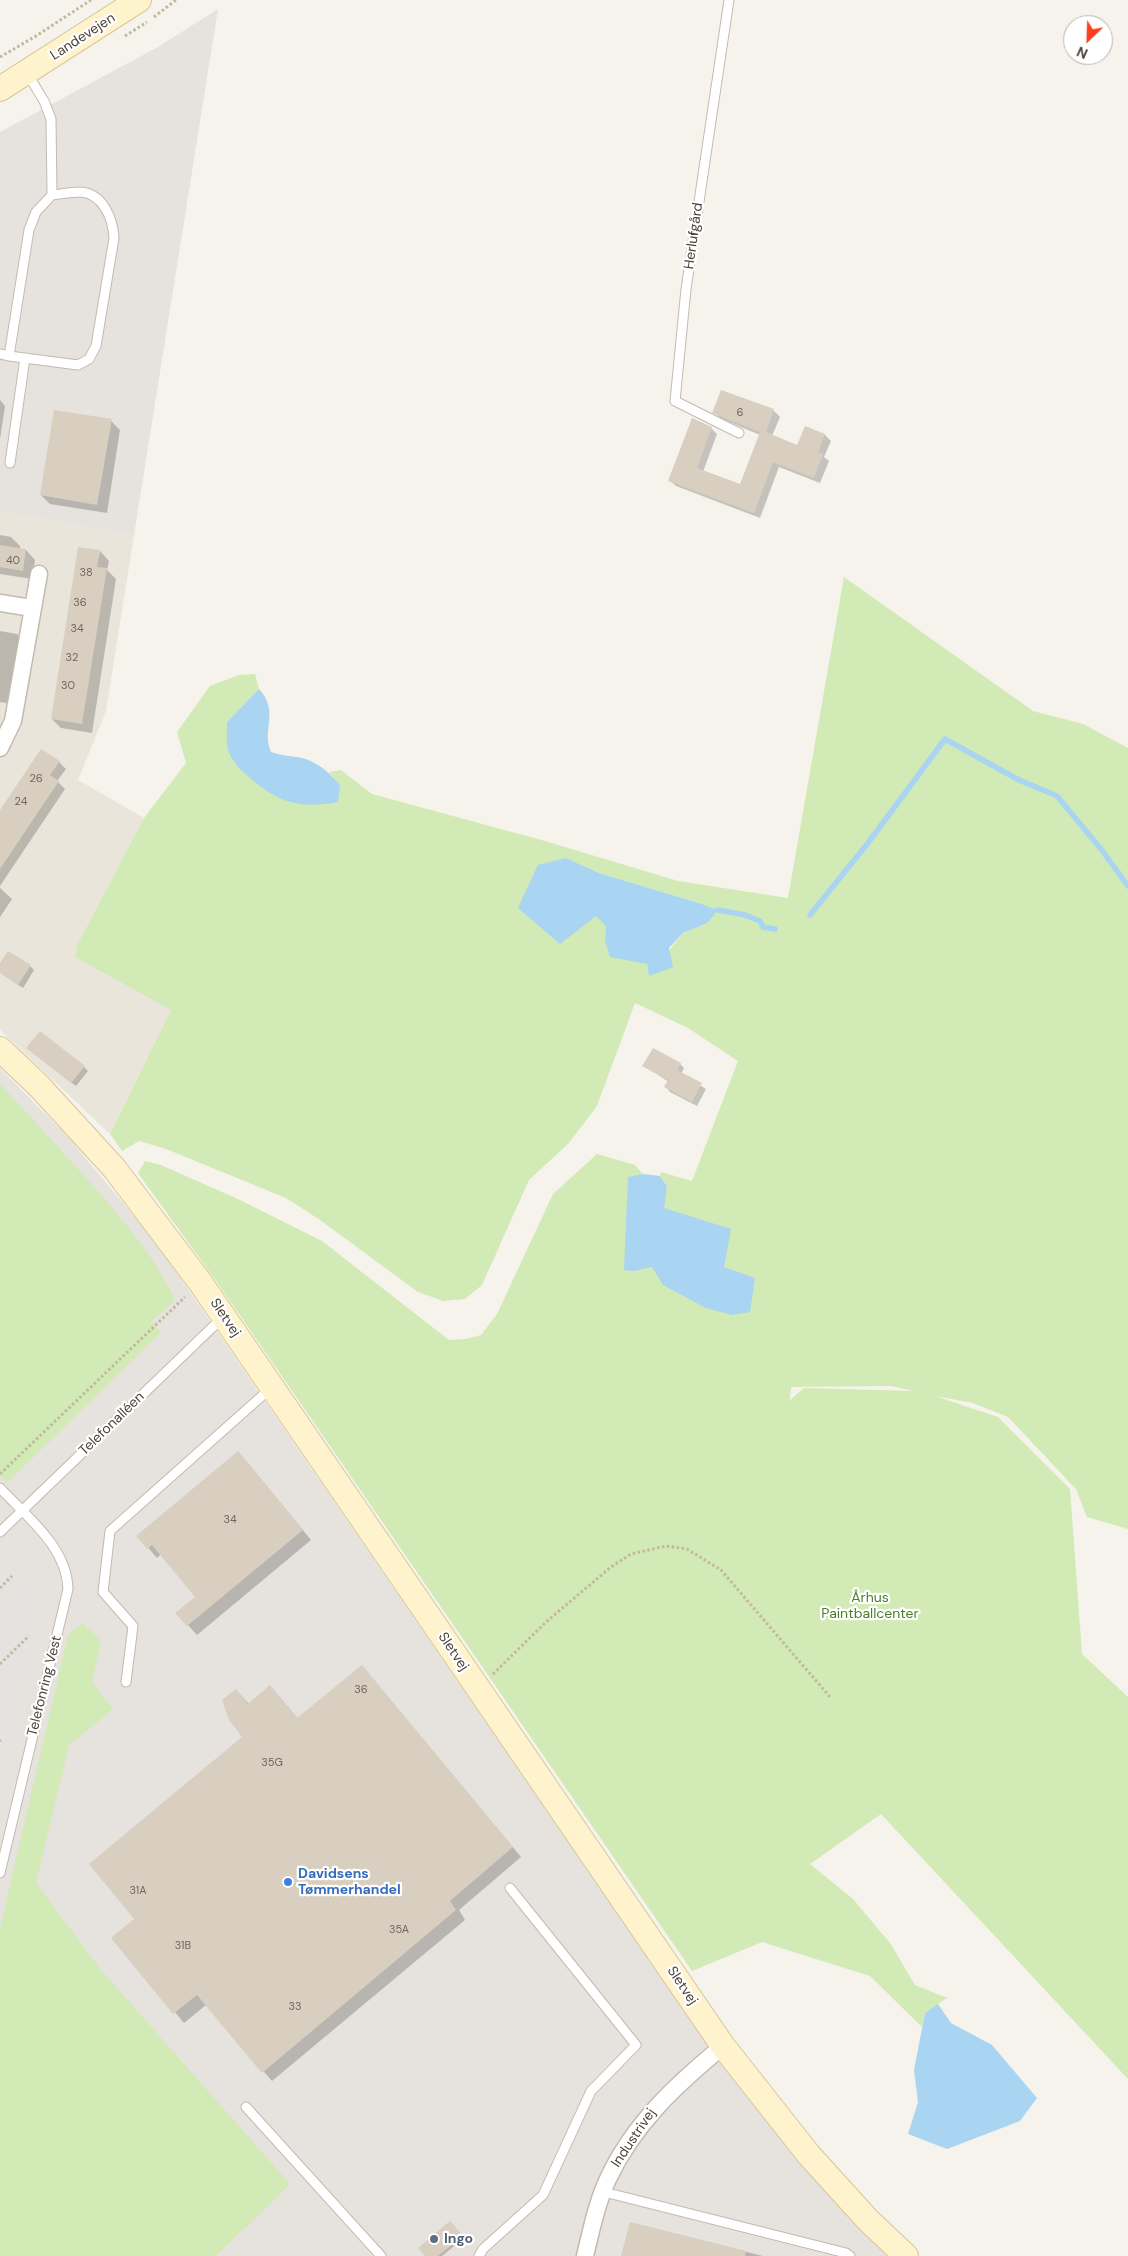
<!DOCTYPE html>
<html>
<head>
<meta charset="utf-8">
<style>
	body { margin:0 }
	#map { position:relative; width:1128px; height:2256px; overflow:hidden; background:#f6f3ec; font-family:"DM Sans",sans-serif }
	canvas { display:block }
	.north { position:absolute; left:1063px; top:15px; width:50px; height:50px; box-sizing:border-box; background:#fff; border:1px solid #b7b4b0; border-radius:50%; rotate:204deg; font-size:14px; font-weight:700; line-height:20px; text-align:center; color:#4b4439 }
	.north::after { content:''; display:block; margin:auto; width:18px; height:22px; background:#fc3f1d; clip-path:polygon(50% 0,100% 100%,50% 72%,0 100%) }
</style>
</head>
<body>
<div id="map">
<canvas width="1128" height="2256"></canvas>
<div class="north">N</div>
</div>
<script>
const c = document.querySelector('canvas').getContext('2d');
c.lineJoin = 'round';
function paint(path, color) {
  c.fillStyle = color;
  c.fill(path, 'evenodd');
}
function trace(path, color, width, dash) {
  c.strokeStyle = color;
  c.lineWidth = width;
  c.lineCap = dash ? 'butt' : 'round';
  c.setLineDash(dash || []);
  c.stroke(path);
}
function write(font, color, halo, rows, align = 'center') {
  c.font = font + ' "DM Sans",sans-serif';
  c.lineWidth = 4.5;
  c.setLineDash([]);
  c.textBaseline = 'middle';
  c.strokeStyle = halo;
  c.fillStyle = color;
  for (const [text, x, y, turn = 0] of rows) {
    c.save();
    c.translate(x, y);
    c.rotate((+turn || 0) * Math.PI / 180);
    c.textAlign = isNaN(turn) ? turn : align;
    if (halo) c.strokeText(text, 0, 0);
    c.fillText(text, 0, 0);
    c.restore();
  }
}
paint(new Path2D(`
	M0,511l134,24 -28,176 -28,69 66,38 -66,125 93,67 -61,124 -110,-104z`), '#eae5da');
paint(new Path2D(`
	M218,9l-84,526 -134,-24v-379l158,-85z
	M0,1068l68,69 89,107 554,806 90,114 88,92h-889z`), '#e6e2dd');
paint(new Path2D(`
	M844,577l189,134 50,13 45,24v781l-41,-12 -11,-28 -68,-72 -35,-14 -38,-7 63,21 72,72 12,165 46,43v382l-247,-265 -71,50 43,35 37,44 25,42 32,13 -22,15 -3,14 -52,-51 -108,-34 -70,29 -473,-686 -81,-112 7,-12 16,4 79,35 82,41 127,99 17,-1 15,-4 16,-21 56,-120 44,-40 38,11 8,9 -15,4 7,93 17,-4 72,1 -61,-60 4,-22 -7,-10 1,-4 31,9 46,-120 -50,-33 -53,-25 -38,103 -28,37 -40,37 -47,105 -17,14 -22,2 -25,-9 -98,-72 -34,-22 -120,-49 -27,-8 -17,10 -12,-17 61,-124 -96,-53 3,-14 66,-125 42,-55 -9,-31 33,-46 29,-11 16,-1 4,15 -32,33 1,29 112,34 -11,-13 12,-2 31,24 173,47 133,40 110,17zM566,858l33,15 103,31 15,6 -10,13 -24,10 -34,42 -2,-11 -42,-23 2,-15 -11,-11zM891,1386l23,5 -110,-3 -14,12 1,-13z
	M0,1084c35,37 69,75 103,113 27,32 55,65 72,103l-24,22 10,10 -154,151 -7,-7z
	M83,1623l18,18 -9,41 21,27 -44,36 -33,138 65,87 189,214 -74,72h-216v-328l68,-293z`), '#d2eab5');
paint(new Path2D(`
	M16,1579l9,9 19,3 -44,197v-194z`), '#e5e3e0');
paint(new Path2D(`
	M259,689c21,23 2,40 12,63 11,4 21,4 31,6 16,4 28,15 38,27l-2,17c-38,7 -60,1 -89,-25 -8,-6 -18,-17 -21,-27 -2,-9 -1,-19 -1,-28z
	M566,858l33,15 103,31 16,6 -11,13 -24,10 -14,15 4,19 -24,9 -2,-12 -37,-7 -5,-16 1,-15 -10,-10 -36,28 -42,-36 20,-43z
	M643,1174l17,2 7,10 -3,22 67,21 -7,38 31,11 -5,34 -18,3 -26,-7 -43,-23 -11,-18 -17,4 -11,-1 4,-93z
	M938,2004l13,19 41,22 45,53 -17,23 -73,28 -39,-15 10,-32 -4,-32 11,-57z`), '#a9d4f2');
paint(new Path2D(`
	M722,391l52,20 6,6 -8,19 26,11 8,-19 19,7 6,6 -7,16 5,4 -9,22 -41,-16 -19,51 -84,-32 -6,-5 41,-53 6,6 -14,38 38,14 19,-51 -40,-17 -6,-6z
	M0,400l5,6 -5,33z
	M111,421l9,9 -13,83 -57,-9 -9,-9z
	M0,535l11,2 9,9v3l6,1 9,10 -3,19 -32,-5z
	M100,551l9,10 -2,9 9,9 -24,154 -31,-5 -9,-9z
	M0,631l17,3 6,6 -10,64 -13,-2z
	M59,762l7,7 -9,12 8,8 -65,97v-74z
	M0,888l12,11 -12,18z
	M0,965l30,1 4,4 -11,18 -21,-14z
	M32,1052l52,15 4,4 -12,15z
	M680,1064l4,4 -3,6 25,15 -9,17 -27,-14 -4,-5 3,-5 -25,-16z
	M247,1462l64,78 -114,95 -20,-22 20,-16 -36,-43 -4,4 -19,-22z
	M362,1666l159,191 -62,53 6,10 -193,161 -66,-76 -22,18 -71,-85 23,-19 107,-182 -7,-47 13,14 30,-8 19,23z
	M450,2223l14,15 -22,18h-16z
	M631,2223l132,33h-140z`), '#0003');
trace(new Path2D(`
	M718,910l27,5 15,6 3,6 12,2
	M810,915l58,-72 77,-104 74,41 38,16 44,53 27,37`), '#a9d4f2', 5.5);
paint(new Path2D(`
	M721,390l53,19 -8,23 31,13 8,-19 20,8 -7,18 5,2 -9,24 -41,-16 -19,51 -86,-32 24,-63 20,9 -15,41 43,16 20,-52 -48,-19z
	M54,410l58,9 -15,86 -57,-10z
	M0,545l26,4 -3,22 -23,-4z
	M78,547l22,3 -3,17 10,1 -25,156 -31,-5z
	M41,749l19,12 -10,14 9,6 -59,88v-59z
	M8,951l23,14 -13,20 -18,-12v-10z
	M40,1031l45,35 -14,17 -45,-35z
	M653,1048l28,15 -4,7 25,13 -10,19 -28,-15 4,-7 -26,-14z
	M238,1451l65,79 -116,96 -12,-13 20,-16 -43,-52 -5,4 -11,-13z
	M362,1665l151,182 -63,54 6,9 -194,163 -65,-78 -24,19 -62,-76 23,-19 -45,-55 153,-127 -13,-17 -7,-20 14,-11 12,15 22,-19 27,33z
	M450,2221l13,15 -25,20h-13l-7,-8z
	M630,2222l116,29 -1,5h-124z`), '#d8cfc1');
const lane = new Path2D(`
	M729,0l-43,289 -11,112 64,32
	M27,73l17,28 7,18 1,76
	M0,354l9,2 69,9 11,-6 7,-13 18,-108c-1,-19 -11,-45 -34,-46 -9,0 -19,2 -28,3l-16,17 -7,18 -20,126
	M10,463l15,-105
	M0,1488c27,29 67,59 68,101l-68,284
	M0,1532l223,-215
	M126,1682l7,-56 -30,-34 7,-61 162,-144
	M246,2107l135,149
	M604,2192l242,61 4,3
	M479,2256l4,-7 60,-54 48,-104 45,-46 -126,-157`);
const street = new Path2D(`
	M0,603l32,5
	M0,748l13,-27 26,-147
	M585,2256c6,-25 12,-54 23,-77 26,-56 69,-95 115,-133`);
const secondary = new Path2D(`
	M0,89l139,-89
	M0,1049l39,37 75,82 86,114 523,764 86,109 59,65 38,36`);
trace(lane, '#c2bbae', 11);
trace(street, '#c2bbae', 19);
trace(secondary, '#d6c79b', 26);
trace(new Path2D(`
	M154,17l22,-17
	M125,36l22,-14
	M0,57l36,-21 55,-36
	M0,1474l185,-177
	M0,1588l12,-12
	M0,1664l29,-28
	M493,1674l53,-52 65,-55 20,-13 35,-8 21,3 34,21 109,127
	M0,1741l1,-1`), '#c4b79f', 3, [2.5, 2.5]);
trace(lane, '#fff', 9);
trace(street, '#fff', 16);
trace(secondary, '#fff3cd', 24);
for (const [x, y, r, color] of [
	[288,1882,5,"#3f7fe0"],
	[434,2239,5,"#5c6f8a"]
]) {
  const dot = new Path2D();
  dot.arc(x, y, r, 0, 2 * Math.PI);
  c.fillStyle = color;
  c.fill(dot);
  trace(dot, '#fff', 2);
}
write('11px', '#6e675b', null, [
	["6",740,413],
	["40",13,561],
	["38",86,573],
	["36",80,603],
	["34",77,629],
	["32",72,658],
	["30",68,686],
	["26",36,779],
	["24",21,802],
	["34",230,1520],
	["36",361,1690],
	["35G",272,1763],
	["31A",138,1891],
	["35A",399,1930],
	["31B",183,1946],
	["33",295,2007]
]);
write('14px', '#4b4439', '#fff', [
	["Landevejen",83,37,-33],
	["Herlufgård",694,236,-82],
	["Sletvej",225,1318,56],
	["Telefonalléen",112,1424,-44],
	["Sletvej",453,1652,56],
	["Telefonring Vest",45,1686,-76],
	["Sletvej",682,1986,56],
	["Industrivej",634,2138,-56]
]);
write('14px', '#4a7f2a', '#fff', [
	["Århus",870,1598],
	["Paintballcenter",870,1614]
]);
write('bold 14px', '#366cbe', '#fff', [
	["Davidsens",298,1874],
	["Tømmerhandel",298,1890]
], 'left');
write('bold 14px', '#4e5e75', '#fff', [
	["Ingo",444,2239]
], 'left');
</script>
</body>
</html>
